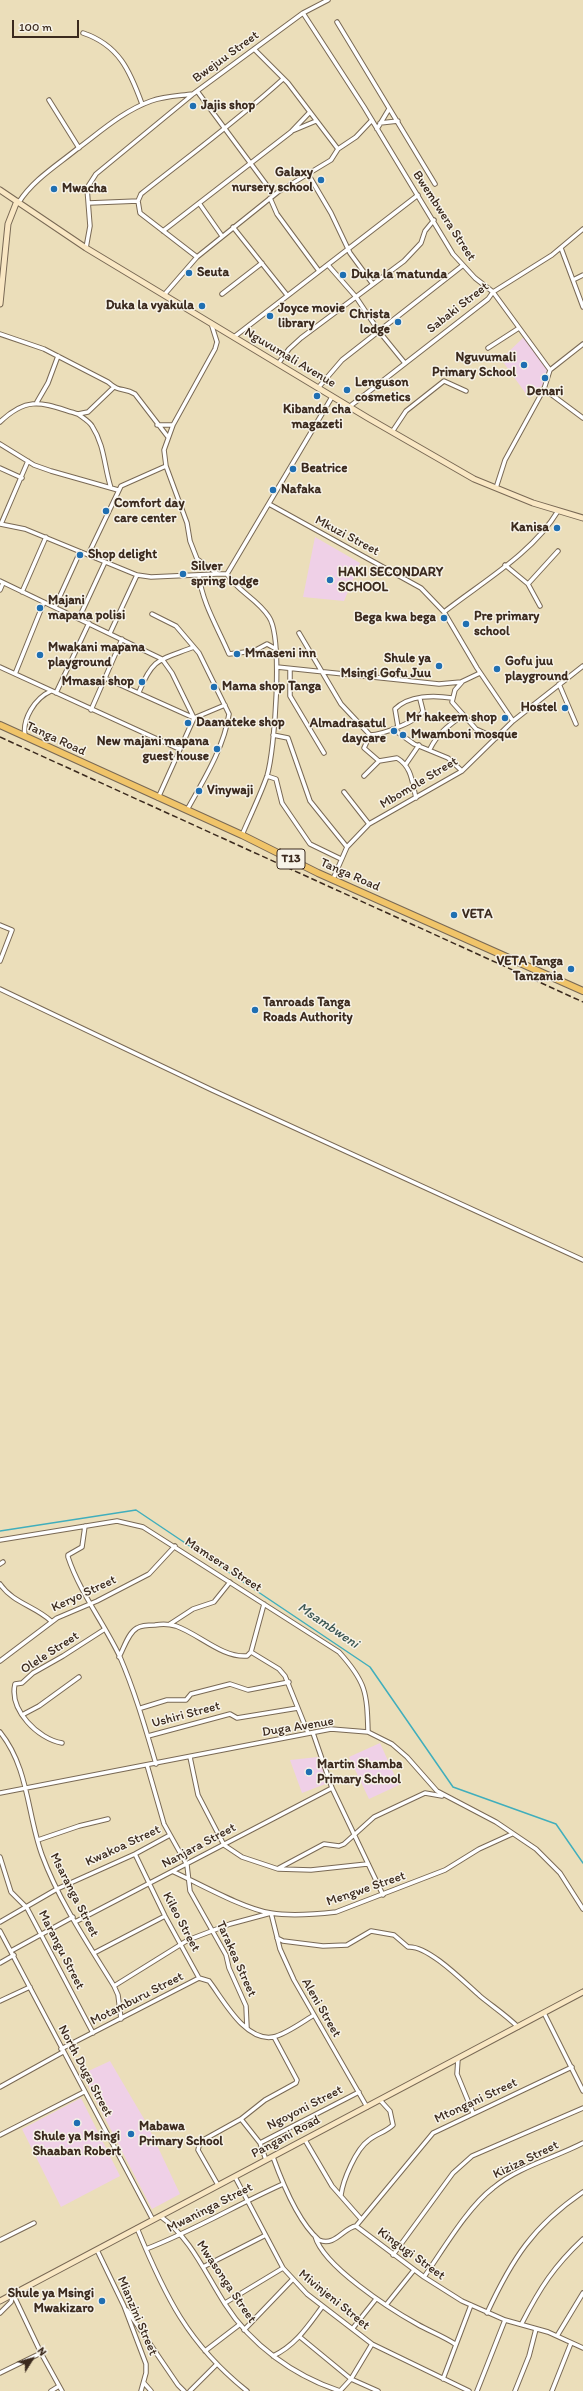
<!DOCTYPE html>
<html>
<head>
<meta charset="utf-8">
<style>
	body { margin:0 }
	#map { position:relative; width:583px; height:2391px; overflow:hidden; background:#ebdeba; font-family:Itim,sans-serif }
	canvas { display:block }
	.north { position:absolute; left:12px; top:2339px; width:40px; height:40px; -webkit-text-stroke:3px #f7f3e8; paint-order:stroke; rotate:53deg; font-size:11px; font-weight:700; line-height:16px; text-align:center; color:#3b2a1e }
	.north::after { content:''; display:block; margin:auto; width:14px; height:18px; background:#3b2a1e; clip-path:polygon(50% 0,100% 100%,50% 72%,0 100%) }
	.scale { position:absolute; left:12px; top:20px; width:67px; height:18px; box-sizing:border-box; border:2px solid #3b2a1e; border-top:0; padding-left:5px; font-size:12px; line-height:14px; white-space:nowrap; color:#3b2a1e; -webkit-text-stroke:3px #f7f3e8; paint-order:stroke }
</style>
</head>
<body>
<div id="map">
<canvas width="583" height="2391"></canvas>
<div class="north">N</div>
<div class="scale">100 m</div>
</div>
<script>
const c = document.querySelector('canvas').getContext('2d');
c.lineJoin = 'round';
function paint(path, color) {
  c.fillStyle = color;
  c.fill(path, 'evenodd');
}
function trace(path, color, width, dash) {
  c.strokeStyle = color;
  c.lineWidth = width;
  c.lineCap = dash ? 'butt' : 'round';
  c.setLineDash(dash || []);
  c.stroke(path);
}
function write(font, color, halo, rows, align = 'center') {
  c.font = font + ' Itim,sans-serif';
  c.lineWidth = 3;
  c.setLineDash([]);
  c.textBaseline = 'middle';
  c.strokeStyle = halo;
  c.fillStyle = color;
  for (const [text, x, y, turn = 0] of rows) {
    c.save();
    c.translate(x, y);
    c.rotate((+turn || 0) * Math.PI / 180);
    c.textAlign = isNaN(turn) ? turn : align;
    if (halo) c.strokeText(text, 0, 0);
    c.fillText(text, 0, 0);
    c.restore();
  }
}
paint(new Path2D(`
	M524,337l24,34 -1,10 -18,17 -28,-39z
	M315,537l45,26 -16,38 -41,-4z
	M380,1743l19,42 -30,14 -20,-42z
	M318,1757l10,26 -26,10 -12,-33z
	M110,2061l37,63 33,70 -28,15 -70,-135z
	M81,2098l39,78 -59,31 -39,-78z`), '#efd0e7');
trace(new Path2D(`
	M0,1531l136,-21 234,157 83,120 103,37 27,39`), '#40aebc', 1.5);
const street = new Path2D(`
	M303,13l61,94 89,147 22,24 18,14 57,78 -6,19 -39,71 -9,28
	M337,22l98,162
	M83,33c36,12 47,38 59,71
	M254,49l34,34 50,66
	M197,91l77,104
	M49,100l30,48
	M380,123l18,-2
	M377,129l12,-20
	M292,131l24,-10
	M308,174l23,39 19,40 22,30
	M270,198l7,16 42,57
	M19,202c14,-22 37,-36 58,-53 23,-17 46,-38 74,-48 14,-5 27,-5 42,-7l110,-81 25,-13
	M89,203l49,-2
	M199,203l23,33
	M233,227l54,68
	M163,231l128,-99 19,-20
	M86,248l4,-22 -3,-38 9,-14 96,-79
	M561,248l22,59
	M197,257l-57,-44 -2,-12 3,-7c48,-38 97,-74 142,-115
	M328,265l28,32 22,33 26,32
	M573,280l10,-5
	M222,294l40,-31
	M164,295l33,-38 81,-65 53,-32 7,-11 18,-12 16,-17
	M211,323l6,19 -2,7 -42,76 -9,25 2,16 21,57 3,18 7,18 21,15h9
	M0,334l44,15 64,33c12,11 15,5 27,12l33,43
	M234,337l184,-142
	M488,348l31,-20
	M278,364l11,-15 12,-11 103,-77 17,-18 4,-12 9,-11
	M550,370l33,-26
	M318,388l24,-28 120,-94
	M544,389l39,29
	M37,402l11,-19 10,-27
	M349,407l139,-108 5,-7 59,-37 31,-26
	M78,414c4,3 12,8 14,12 13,20 12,41 19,62
	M0,422c29,-28 44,-18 78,-8l10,-2 25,-24
	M157,425h16
	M392,432l14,-21 38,-30 22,10
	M0,444l34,21 17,6 67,19
	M0,468l22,10
	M269,504l152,84 23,24 33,56 36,53
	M0,524l25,5 112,46 14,2 66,-3
	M1,524l27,-63
	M88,555l33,-69 45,-20
	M505,565l23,19 12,22
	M199,575c3,28 19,53 30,79l25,-3 13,-7 9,5
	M0,581l162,78 10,14 22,45 -36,80
	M528,584l30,-33
	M0,590l3,-7
	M22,592l24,-55
	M55,607l25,-55
	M444,612c38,-30 88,-58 114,-101
	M152,614l24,12 23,27 30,61c-5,34 -26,67 -42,96
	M79,618l26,-56
	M110,633l27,-58
	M299,633l42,71 29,31c11,0 49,-14 53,-24l-3,-12
	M0,667l179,82
	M277,667l162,17 22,-2 19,-9
	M290,669v27l34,57
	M15,674l29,-72
	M105,678l89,40 31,-13
	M462,682l-7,8 -3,12 24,27 20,9
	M559,684l17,40
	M139,692c14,-35 21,-32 55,-45
	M56,693l33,-70
	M91,710l31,-71
	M398,727l-3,-18c14,-14 39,-14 57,-11
	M393,729l21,15 34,14 14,13
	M273,735l15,3 22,63 37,46
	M370,735l-6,13 15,13
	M25,736c-3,-17 10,-38 26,-45
	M430,749c8,-16 18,-23 33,-34
	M406,764l13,-19
	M267,776l9,3 6,24 28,41 31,15
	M364,776l15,-15 18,-3c15,9 15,24 19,40
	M344,792l25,32
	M242,835c8,-19 18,-39 25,-59 8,-26 16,-138 2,-159 -11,-18 -32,-26 -42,-43l105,-177
	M333,879l14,-32 22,-23 93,-53 51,-50 70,-55
	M0,925l12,5 -12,31
	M0,989l212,101 371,170
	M85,1526l-3,21 -14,8v2c12,36 36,66 52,100 15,35 25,70 36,107
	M0,1540l117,-19 26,6 196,125c27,30 28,40 29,80
	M0,1564l3,-2
	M0,1584c13,19 35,22 51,37
	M264,1604l-13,48 28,17 6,7 23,57
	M170,1624l23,-15 21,-7 16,-20
	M119,1657c5,-9 9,-24 18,-29 5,-3 12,-3 18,-3 7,-1 14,-1 21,1 23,8 46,32 71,30l4,-4
	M0,1661l57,-43 40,-17 52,-27 26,-28
	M141,1708l26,-8h19l5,-6 39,-10 18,6 41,-8
	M22,1715l17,-9 40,-29
	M0,1732c29,36 27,82 42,123 17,46 46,89 72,131l4,9 3,24
	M313,1733l19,55 51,107
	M148,1736l82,-22 7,4 61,-10
	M62,1743c-24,-4 -53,-33 -47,-59l7,-1 11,-10 30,-17 42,-27
	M190,1757l8,38 26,50 18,12 36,12 33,1 56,-6
	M147,1765l17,59 23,41 3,26 36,64 3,13 17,38 1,22
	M0,1793l331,-64 37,3 24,12 15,13 30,34 59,31 40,27 24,24 23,36
	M38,1840l41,-14 29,-7
	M135,1854l30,62 34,62
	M0,1857l11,35 16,16 66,125
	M279,1868l45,-24 15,2 5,-2 30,-27 51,-24 17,3
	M174,1872c26,12 70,37 97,41 18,3 47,1 65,-1l109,-42 34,-21 33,-15
	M0,1922l57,-33 78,-35 35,-19
	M75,1922l257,-134
	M0,1931l153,289
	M277,1938l6,3 40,5 24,-1 24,-14 23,4 14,12c20,-2 56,35 72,49 12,10 26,19 38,31
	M11,1951l62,-34
	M94,1953l71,-37
	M0,1963l14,-8
	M114,1986l74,-46 42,-16 41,-11 9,36 14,31 73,127
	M0,2001l30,-14
	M544,2013l39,78
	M61,2049l138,-71 10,3c14,18 36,61 64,56 12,-2 31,-16 41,-22
	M458,2059l-1,15 16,39
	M0,2087l63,-35
	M241,2119l19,24 6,17
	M0,2135l84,-43
	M305,2140l27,46 29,33
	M260,2143l99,-51
	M273,2157c9,25 25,65 46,83 16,7 24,-12 37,-14l68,51 38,24 43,19 43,12 35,16
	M235,2177l48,91 24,26 65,50 97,47
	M218,2185l-20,-35 1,-4 6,-7 36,-20 24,-19 31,-17 1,-3 -23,-43
	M341,2195c2,-15 15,-46 28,-55 7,-6 17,-8 24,-15l-3,-14 -10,-11
	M160,2216c31,22 45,57 65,88 26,41 69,72 115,87
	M356,2226l77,-93 139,-66
	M137,2228c28,68 51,116 110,163
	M315,2236c8,30 75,73 102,88 12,7 26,12 38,20
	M0,2240l34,-17
	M146,2249c47,-18 90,-44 137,-65
	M97,2250l27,56 22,58v9l-5,18
	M393,2255l60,-82 19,-17 111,-48
	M203,2267l61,-31
	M424,2277c19,-27 43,-69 69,-89 25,-21 61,-30 90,-45
	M13,2294l28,59 21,38
	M225,2303l58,-35
	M386,2305l28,-35
	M127,2310l51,75 6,6
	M0,2313l11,-11 2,-8
	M487,2313c25,-54 46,-87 96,-121
	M522,2323c18,-35 32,-57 61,-84
	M353,2328l23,-29
	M244,2330l48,-50
	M557,2336l26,-43
	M300,2337l51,42 27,12
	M205,2351l34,-26
	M273,2356c23,-11 35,-30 49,-49
	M0,2373l41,-20
	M443,2379l28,-74
	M144,2383l7,8
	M51,2391l8,-5
	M190,2391l26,-26
	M340,2391l11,-12 21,-35
	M477,2391l28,-71
	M515,2391l14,-35 7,-27
	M552,2391l19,-48`);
const secondary = new Path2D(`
	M0,190l86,58 282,170 106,61 59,24 50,15
	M0,304l8,-80 9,-23
	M0,2301l583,-309`);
const highway = new Path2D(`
	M0,725l242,110 76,38 265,118`);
trace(street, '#796955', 5.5);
trace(secondary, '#796955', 7);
trace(highway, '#796955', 8);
trace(street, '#fff', 3.5);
trace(secondary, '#f9e7c3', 5);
trace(highway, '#f0c469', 6);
trace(new Path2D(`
	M0,737l583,265`), '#3b2a1e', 1.5, [6, 3]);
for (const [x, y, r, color] of [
	[193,106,4,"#1f6fb2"],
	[321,180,4,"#1f6fb2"],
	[54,189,4,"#1f6fb2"],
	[189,273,4,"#1f6fb2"],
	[343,275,4,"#1f6fb2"],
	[202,306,4,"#1f6fb2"],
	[270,316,4,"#1f6fb2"],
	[398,322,4,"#1f6fb2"],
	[524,365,4,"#1f6fb2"],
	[545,378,4,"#1f6fb2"],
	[347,390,4,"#1f6fb2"],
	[317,396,4,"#1f6fb2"],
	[293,469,4,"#1f6fb2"],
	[273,490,4,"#1f6fb2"],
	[106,511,4,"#1f6fb2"],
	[557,528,4,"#1f6fb2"],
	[80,555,4,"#1f6fb2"],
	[183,574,4,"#1f6fb2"],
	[330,580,4,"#1f6fb2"],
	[40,608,4,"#1f6fb2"],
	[444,618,4,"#1f6fb2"],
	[466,624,4,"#1f6fb2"],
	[237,654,4,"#1f6fb2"],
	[40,655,4,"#1f6fb2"],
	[439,666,4,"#1f6fb2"],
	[497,669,4,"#1f6fb2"],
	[142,682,4,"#1f6fb2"],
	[214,687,4,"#1f6fb2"],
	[565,708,4,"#1f6fb2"],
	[505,718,4,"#1f6fb2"],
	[188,723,4,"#1f6fb2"],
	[394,731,4,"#1f6fb2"],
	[403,735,4,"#1f6fb2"],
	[217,749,4,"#1f6fb2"],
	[199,791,4,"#1f6fb2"],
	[454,915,4,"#1f6fb2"],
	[571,969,4,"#1f6fb2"],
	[255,1010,4,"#1f6fb2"],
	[309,1772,4,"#1f6fb2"],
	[77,2123,4,"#1f6fb2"],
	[131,2134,4,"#1f6fb2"],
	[102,2301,4,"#1f6fb2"]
]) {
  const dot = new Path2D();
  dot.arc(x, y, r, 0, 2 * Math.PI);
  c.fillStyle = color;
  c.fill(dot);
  trace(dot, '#f7f3e8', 1.5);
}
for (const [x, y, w] of [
	[291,859,28]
]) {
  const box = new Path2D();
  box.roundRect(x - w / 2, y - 10, w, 20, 3);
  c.fillStyle = '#f7f3e8';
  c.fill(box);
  trace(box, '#3b2a1e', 1);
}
write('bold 12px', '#3b2a1e', null, [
	["T13",291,859]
]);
write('13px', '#3b2a1e', '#f7f3e8', [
	["Bwejuu Street",226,57,-36],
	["Bwembwera Street",444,216,57],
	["Sabaki Street",458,308,-38],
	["Nguvumali Avenue",290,358,31],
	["Mkuzi Street",347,536,28],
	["Tanga Road",56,739,25],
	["Mbomole Street",419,783,-31],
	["Tanga Road",350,875,24],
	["Mamsera Street",223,1565,33],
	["Keryo Street",84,1594,-25],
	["Olele Street",50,1653,-33],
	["Ushiri Street",186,1715,-15],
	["Duga Avenue",298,1727,-9],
	["Kwakoa Street",123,1846,-25],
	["Nanjara Street",199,1846,-28],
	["Mengwe Street",366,1889,-19],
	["Msaranga Street",74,1895,63],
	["Kileo Street",181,1922,62],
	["Marangu Street",61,1950,63],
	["Tarakea Street",236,1959,66],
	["Motamburu Street",137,1999,-27],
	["Aleni Street",321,2008,60],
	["North Duga Street",85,2071,62],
	["Mtongani Street",476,2101,-25],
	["Ngoyoni Street",305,2108,-27],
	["Pangani Road",286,2137,-28],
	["Kiziza Street",526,2160,-26],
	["Mwaninga Street",210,2208,-27],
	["Kingugi Street",411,2254,36],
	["Mwasonga Street",226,2282,56],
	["Mivinjeni Street",334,2300,39],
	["Mianzini Street",137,2316,67]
]);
write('bold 13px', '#3b2a1e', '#f7f3e8', [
	["Jajis shop",201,106],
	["Galaxy",313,173,"right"],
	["nursery school",313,188,"right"],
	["Mwacha",62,189],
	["Seuta",197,273],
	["Duka la matunda",351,275],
	["Duka la vyakula",194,306,"right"],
	["Joyce movie",278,309],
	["library",278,324],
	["Christa",390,315,"right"],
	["lodge",390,330,"right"],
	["Nguvumali",516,358,"right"],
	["Primary School",516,373,"right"],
	["Lenguson",355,383],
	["cosmetics",355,398],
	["Denari",545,392,"center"],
	["Kibanda cha",317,410,"center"],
	["magazeti",317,425,"center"],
	["Beatrice",301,469],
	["Nafaka",281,490],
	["Comfort day",114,504],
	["care center",114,519],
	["Kanisa",549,528,"right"],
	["Shop delight",88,555],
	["Silver",191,567],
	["spring lodge",191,582],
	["HAKI SECONDARY",338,573],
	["SCHOOL",338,588],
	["Majani",48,601],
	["mapana polisi",48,616],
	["Pre primary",474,617],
	["school",474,632],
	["Bega kwa bega",436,618,"right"],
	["Mwakani mapana",48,648],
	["playground",48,663],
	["Mmaseni inn",245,654],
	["Shule ya",431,659,"right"],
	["Msingi Gofu Juu",431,674,"right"],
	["Gofu juu",505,662],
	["playground",505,677],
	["Mmasai shop",134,682,"right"],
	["Mama shop Tanga",222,687],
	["Hostel",557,708,"right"],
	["Mr hakeem shop",497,718,"right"],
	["Daanateke shop",196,723],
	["Almadrasatul",386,724,"right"],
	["daycare",386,739,"right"],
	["Mwamboni mosque",411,735],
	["New majani mapana",209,742,"right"],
	["guest house",209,757,"right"],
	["Vinywaji",207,791],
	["VETA",462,915],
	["VETA Tanga",563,962,"right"],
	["Tanzania",563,977,"right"],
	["Tanroads Tanga",263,1003],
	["Roads Authority",263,1018],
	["Martin Shamba",317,1765],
	["Primary School",317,1780],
	["Mabawa",139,2127],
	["Primary School",139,2142],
	["Shule ya Msingi",77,2137,"center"],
	["Shaaban Robert",77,2152,"center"],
	["Shule ya Msingi",94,2294,"right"],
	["Mwakizaro",94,2309,"right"]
], 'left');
write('italic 14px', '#3d5855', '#f7f3e8', [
	["Msambweni",328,1626,34]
]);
</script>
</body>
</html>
